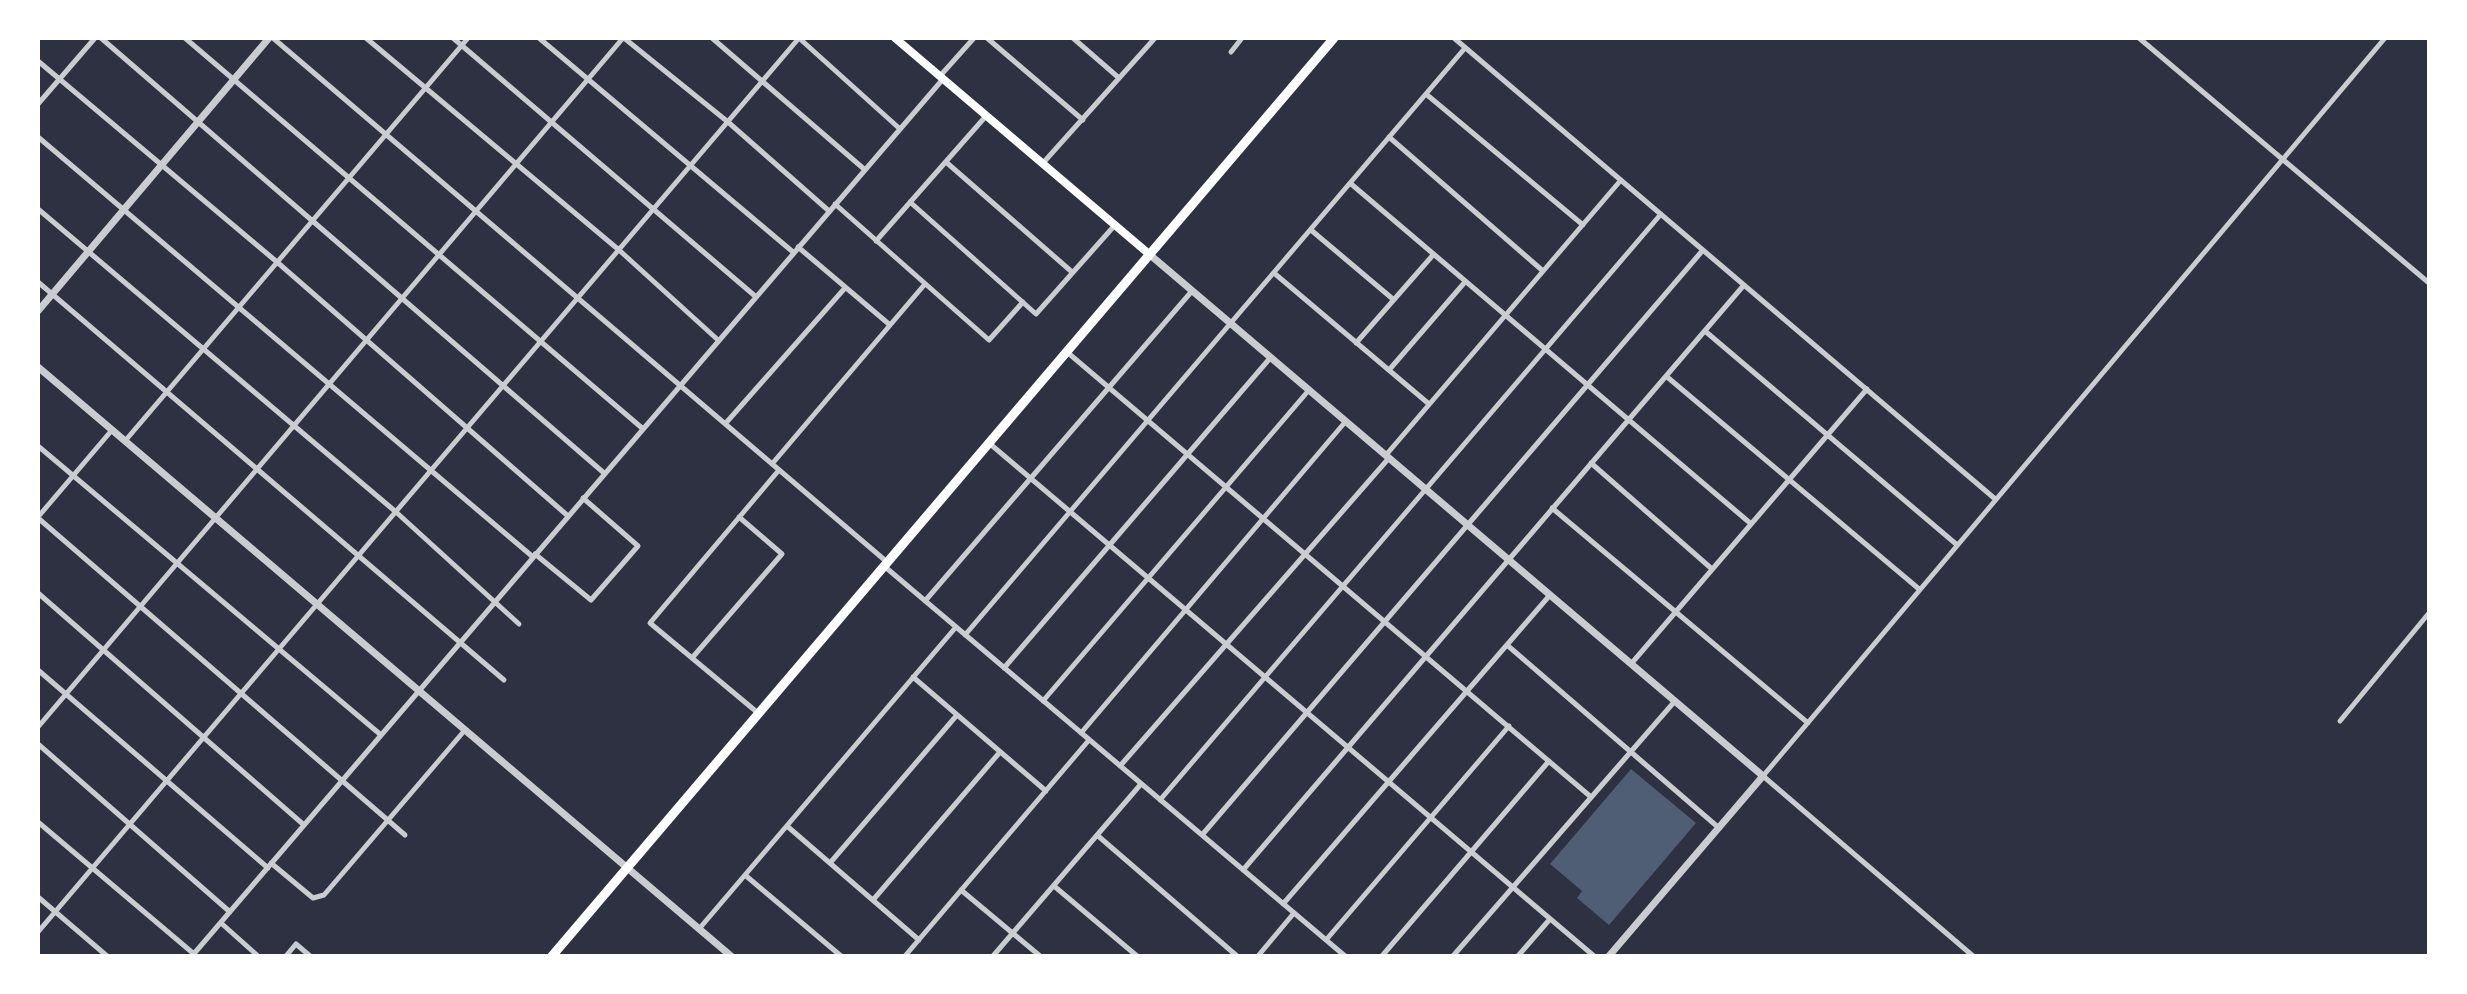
<!DOCTYPE html>
<html>
<head>
<meta charset="utf-8">
<style>
	body { margin:0 }
	#map { position:relative; width:2467px; height:994px; overflow:hidden; background:#2d3142; font-family:Signika,sans-serif }
	canvas { display:block }
	.frame { position:absolute; inset:0; border:40px solid #fff; pointer-events:none }
</style>
</head>
<body>
<div id="map">
<canvas width="2467" height="994"></canvas>
<div class="frame"></div>
</div>
<script>
const c = document.querySelector('canvas').getContext('2d');
c.lineJoin = 'round';
function paint(path, color) {
  c.fillStyle = color;
  c.fill(path, 'evenodd');
}
function trace(path, color, width, dash) {
  c.strokeStyle = color;
  c.lineWidth = width;
  c.lineCap = dash ? 'butt' : 'round';
  c.setLineDash(dash || []);
  c.stroke(path);
}
paint(new Path2D(`
	M1631,769l65,54 -87,102 -32,-27 5,-7 -32,-27z`), '#4f5d75');
trace(new Path2D(`
	M101,38l503,435
	M185,38l457,390
	M273,38l614,524
	M366,38l253,212 99,90
	M453,38l302,258
	M539,38l254,214
	M624,38l104,84 101,89
	M712,38l152,131
	M799,38l101,91
	M987,38l96,82
	M1073,38l46,40
	M1454,38l540,460
	M2139,38l290,245
	M1231,52l11,-14
	M38,61l239,201 291,254
	M940,76l34,-38
	M1426,94l157,131
	M38,104l57,-66
	M38,137l495,420
	M1389,137l154,134
	M946,162l126,110
	M1043,163l112,-125
	M1350,183l400,340
	M910,202l126,112 79,-89
	M835,204l154,136 34,-38
	M38,209l358,303 123,112
	M1311,230l83,70
	M876,241l110,-125
	M798,247l92,78
	M1274,273l155,131
	M38,282l466,398
	M1705,331l251,213
	M1356,343l77,-88
	M1067,352l524,445
	M1389,370l76,-88
	M1666,376l253,213
	M725,424l120,-136
	M125,441l343,-403
	M989,443l605,513
	M38,446l343,289
	M1386,455l235,-275
	M1591,463l121,106
	M772,464l153,-180
	M1552,508l256,215
	M38,517l74,-87
	M38,518l367,317
	M535,554l56,46 47,-54 -55,-48
	M884,566l461,390
	M38,593l266,232
	M925,601l267,-310
	M965,635l500,-587
	M1507,645l212,183
	M692,658l90,-104 -43,-37
	M1631,664l236,-275
	M1004,668l267,-311
	M38,670l230,198
	M913,677l133,114
	M1043,701l266,-311
	M758,713l-108,-90 129,-153
	M2340,721l89,-108
	M38,727l585,-689
	M1081,733l265,-312
	M38,744l192,168
	M1120,766l269,-308
	M1160,800l501,-586
	M38,822l156,132
	M787,826l132,114
	M1097,835l140,121
	M1202,835l501,-585
	M271,863l42,35 11,-3 141,-165
	M830,863l127,-148
	M1243,870l501,-585
	M745,875l96,81
	M1054,886l83,70
	M961,890l79,66
	M38,897l69,59
	M873,900l127,-148
	M1283,904l267,-309
	M221,923l37,33
	M699,929l257,-302
	M38,932l761,-894
	M1326,940l183,-214
	M192,956l751,-877
	M286,956l10,-12 14,12
	M905,956l184,-216
	M993,956l148,-172
	M1258,956l36,-43
	M1382,956l167,-195
	M1453,956l222,-255
	M1518,956l32,-37
	M1973,956l-210,-180 622,-738`), '#caccd0', 5);
trace(new Path2D(`
	M1149,254l614,522 -154,180
	M38,311l231,-273
	M38,367l693,589`), '#caccd0', 7);
trace(new Path2D(`
	M895,38l254,216`), '#fff', 8);
trace(new Path2D(`
	M552,956l782,-918`), '#fff', 9);
</script>
</body>
</html>
